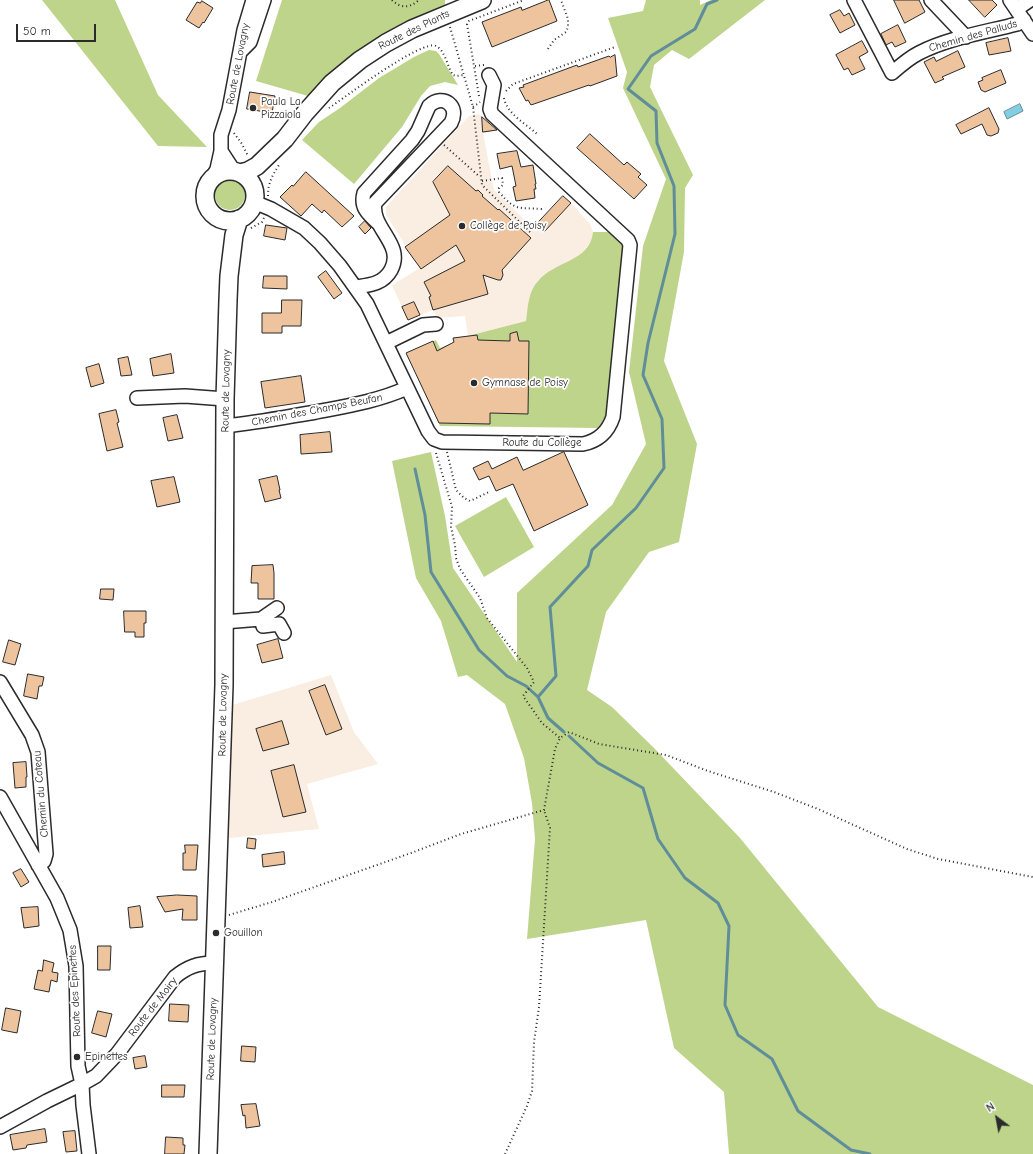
<!DOCTYPE html>
<html>
<head>
<meta charset="utf-8">
<style>
	body { margin:0 }
	#map { position:relative; width:1033px; height:1154px; overflow:hidden; background:#fff; font-family:"Comic Neue",sans-serif }
	canvas { display:block }
	.north { position:absolute; left:977px; top:1098px; width:40px; height:40px; -webkit-text-stroke:3px #fff; paint-order:stroke; rotate:328deg; font-size:11px; font-weight:700; line-height:16px; text-align:center; color:#2b2b2b }
	.north::after { content:''; display:block; margin:auto; width:14px; height:18px; background:#2b2b2b; clip-path:polygon(50% 0,100% 100%,50% 72%,0 100%) }
	.scale { position:absolute; left:16px; top:24px; width:80px; height:18px; box-sizing:border-box; border:2px solid #2b2b2b; border-top:0; padding-left:5px; font-size:12px; line-height:14px; white-space:nowrap; color:#2b2b2b; -webkit-text-stroke:3px #fff; paint-order:stroke }
</style>
</head>
<body>
<div id="map">
<canvas width="1033" height="1154"></canvas>
<div class="north">N</div>
<div class="scale">50 m</div>
</div>
<script>
const c = document.querySelector('canvas').getContext('2d');
c.lineJoin = 'round';
function paint(path, color) {
  c.fillStyle = color;
  c.fill(path, 'evenodd');
}
function trace(path, color, width, dash) {
  c.strokeStyle = color;
  c.lineWidth = width;
  c.lineCap = dash ? 'butt' : 'round';
  c.setLineDash(dash || []);
  c.stroke(path);
}
function write(font, color, halo, rows, align = 'center') {
  c.font = font + ' "Comic Neue",sans-serif';
  c.lineWidth = 3.5;
  c.setLineDash([]);
  c.textBaseline = 'middle';
  c.strokeStyle = halo;
  c.fillStyle = color;
  for (const [text, x, y, turn = 0] of rows) {
    c.save();
    c.translate(x, y);
    c.rotate((+turn || 0) * Math.PI / 180);
    c.textAlign = isNaN(turn) ? turn : align;
    if (halo) c.strokeText(text, 0, 0);
    c.fillText(text, 0, 0);
    c.restore();
  }
}
paint(new Path2D(`
	M479,114l18,16 -14,3 11,57 39,38 3,-3 8,7 27,-29 19,21 3,8 -2,10 -12,14 -30,15 -11,9 -8,17 -4,24 -58,15 -3,-20 -28,2 -4,-8 -25,10 -16,-35 28,-17 -15,-21 1,-1 -20,-31v-8l83,-91z
	M331,675l23,57 24,32 -71,20 12,45 -109,11 6,-130z`), '#faede2');
paint(new Path2D(`
	M42,0h73l43,95 49,52 -49,-1z
	M282,0h163v5c-41,18 -82,38 -115,69 -8,7 -15,15 -22,22l-52,-15z
	M646,0h54v5l11,-5h54l-76,59 -17,-9 -18,15 -4,22 43,88 -8,13 -1,64 -20,109 33,83 -18,98 -30,10 -43,60 -19,78 25,17 42,41 86,90 138,169 155,78v69h-304l-5,-62 -50,-44 -28,-128 -119,19 8,-100 -3,-36 -8,-45 -19,-54 -38,-29 -9,2 -17,-56 -25,-43 -24,-117 39,-9 14,64 8,52 64,94v-69l95,-88 34,-61 -17,-72 14,-126 23,-67 -43,-91 4,-16 -19,-54 35,-7z
	M429,50l7,1 3,3 19,31 -13,-3 -15,4 -9,10 -19,31 -48,57 -52,-44 17,-18 21,-14 39,-30 35,-21z
	M215 195a15 15 0 1 1 30 0a15 15 0 1 1-30 0Z
	M593,232h19l-1,2 9,8 3,4 -17,168 -4,9 -5,5 -157,-2 -34,-73 30,-13 4,8 14,-6 -1,-4 15,-2 58,-15c2,-14 2,-29 12,-40 16,-20 52,-19 55,-49z
	M506,497l28,50 -50,30 -29,-51z`), '#bdd48a');
const water = new Path2D(`
	M1020,104l3,7 -16,8 -3,-7z`);
paint(water, '#84cee4');
trace(water, '#608d9a', 1);
trace(new Path2D(`
	M415,469l10,46 6,57 48,78 28,26 19,10 12,11 10,21 16,14
	M538,697l18,-21 -6,-69 38,-41 4,-16 44,-42 28,-40 -2,-49 -19,-44 5,-32 27,-109 -1,-48 -17,-43 -1,-32 -28,-22 23,-33 44,-27 12,-25 10,-4
	M569,736l29,27 45,25 15,51 27,39 33,25 11,23 -4,79 13,30 34,24 26,52 53,39 19,4`), '#608d9a', 3);
const building = new Path2D(`
	M549,0l8,21 -65,26 -10,-25 39,-15 1,3z
	M894,0h25l6,12 -20,11z
	M969,0h23l5,5 -12,12z
	M202,1l11,7 -9,15 -1,-1 -4,6 -13,-8 11,-18 3,1z
	M840,10l4,6 5,-3 6,12 -15,8 -10,-18z
	M898,25l8,17 -11,5 -3,-5 -6,3 -5,-11z
	M1008,38l3,13 -22,4 -3,-12z
	M862,41l6,11 -9,5 6,12 -13,6 -4,-7 -4,2 -8,-15z
	M958,51l7,16 -23,10 2,2 -9,4 -11,-21 10,-5 2,4z
	M615,55l2,21 -27,10 -1,-1 -58,20 -3,-5 -2,1 -7,-13 5,-1 -1,-2 54,-20 1,2 31,-11 1,1z
	M1001,70l5,13 -21,9 -4,-2 -3,-8 5,-2 -1,-2z
	M250,92l25,4 -3,17 -25,-4z
	M989,108l10,21 -1,4 -7,3 -4,-1 -5,-11 -21,10 -5,-9z
	M482,117l15,13 -14,2z
	M590,134l34,31 3,-3 14,12 -3,3 9,8 -13,14 -57,-51z
	M517,151l4,16 12,-2 3,19h-1l1,5h-2l1,9 -19,3 -3,-14 3,-1 -4,-20 -12,3 -3,-15z
	M448,166l28,25 2,-1 5,5 -1,1 16,14 1,-1 32,29 -29,32 1,5 -2,5h-3l-15,-5 5,19 -55,16 -4,-13 2,-1 -7,-14 41,-21 -9,-16 -35,24 -16,-22 45,-32 -17,-33z
	M306,172l48,44 -12,11 -18,-17 -2,3 -10,-9 -11,12 -21,-19 12,-12 1,1z
	M563,196l8,7 -27,29 -8,-7z
	M365,221l6,7 -6,6 -6,-7z
	M266,225l21,3 -2,12 -21,-4z
	M326,271l16,22 -8,6 -16,-22z
	M264,276h23v13l-24,-1z
	M282,300h20l-1,26h-19v7h-20v-20h19z
	M414,302l6,13 -12,5 -6,-13z
	M517,332l2,9h10l-1,73 -38,-1v11l-51,-1 -33,-70 27,-12 4,10 17,-9 -1,-4 24,-3 1,5 32,1v-7z
	M171,354l3,19 -21,3 -3,-17z
	M128,357l4,18 -11,1 -3,-17z
	M99,364l5,19 -13,4 -5,-19z
	M301,376l4,26 -40,6 -4,-26z
	M116,410l3,12 -2,1 6,24 -16,4 -8,-37z
	M177,415l6,23 -15,3 -5,-23z
	M330,432l2,20 -31,2 -1,-19z
	M564,452l24,53 -54,26 -21,-47 -17,7 -7,-15 -10,4 -6,-12 15,-7 4,8 25,-12 6,13z
	M277,476l3,14h-1l2,8 -16,4 -6,-22z
	M174,477l6,25 -23,5 -6,-26z
	M273,565l1,8v26h-16v-16h-7l1,-17z
	M101,589h13l-1,11 -13,-1z
	M124,611h22v12h-2v14h-9v-5h-10z
	M278,639l5,19 -21,5 -5,-18z
	M9,640l12,4 -6,21 -12,-3z
	M28,674l16,3 -2,9h-3l-2,13 -13,-3z
	M325,685l17,44 -16,6 -17,-44z
	M282,721l7,23 -26,7 -7,-22z
	M26,762l1,15h-1v10l-11,1 -2,-25z
	M294,765l12,47 -23,5 -12,-46z
	M248,838l8,1 -1,10 -8,-1z
	M185,845h13l-2,25h-13v-17h2z
	M284,852l1,12 -22,3 -1,-12z
	M21,869l8,13 -8,5 -8,-14z
	M177,895l20,1v24h-15l1,-11 -18,3 -8,-15z
	M140,906l3,21 -13,1 -2,-20z
	M38,907l1,19 -15,2 -3,-20z
	M98,946h13l-1,24h-12z
	M44,960l10,3 -2,9 6,1 -1,9 -6,-2 -2,12 -15,-3 4,-19 4,1z
	M170,1004l19,1 -1,17 -19,-1z
	M6,1008l15,3 -4,22 -15,-3z
	M98,1011l14,3 -6,23 -14,-4z
	M242,1046l14,1 -1,15 -14,-1z
	M145,1056l2,11 -12,2 -2,-11z
	M162,1085h23l-1,12h-22z
	M256,1104l4,22 -14,2 -1,-13 -2,1 -2,-11z
	M45,1129l2,13 -20,3 -1,3 -13,2 -3,-15z
	M75,1131l2,20 -11,1 -3,-20z
	M166,1137l17,1v7h2l-1,9h-19z`);
paint(building, '#edc49d');
trace(building, '#2b2b2b', 1);
const minor = new Path2D(`
	M854,0l38,73c9,-8 17,-15 27,-20 29,-15 67,-21 98,-29l7,-4
	M931,0l35,37
	M1010,0l23,34
	M1017,9l13,-9
	M242,50l8,-8 14,-42
	M221,151l13,20
	M211,180l6,-11 4,-18v-16l8,-25 15,-80 9,-30
	M254,202l17,7 33,19 16,15 20,23 27,38 61,127 6,8 8,3 141,2c15,-3 25,-12 30,-27l17,-172 -2,-5 -136,-126 -2,-5 4,-24 -5,-10
	M356,287c14,-2 27,-3 35,-17 14,-26 -21,-42 -16,-67l76,-80c9,-17 -8,-30 -22,-17l-11,25 -6,9 -48,53c-4,14 4,21 14,30
	M386,343l37,-18 13,-1
	M137,398l48,-2 40,3
	M225,426c31,-3 61,-9 91,-14 31,-6 62,-11 91,-24
	M277,608l-16,11 2,7 16,-2 5,9
	M224,622l37,-3
	M0,682l32,53 6,17 8,102 -2,7 -6,4
	M0,797l57,101 13,32 6,36 2,100 4,18 1,21 6,49
	M0,1127l47,-26 35,-17 14,-8 21,-22 58,-77c12,-10 23,-14 39,-14`);
const major = new Path2D(`
	M205 196a25 25 0 1 1 50 0a25 25 0 1 1-50 0Z
	M240,173l8,-2 9,-5 28,-27 20,-26 27,-30 28,-23 26,-17 26,-14 70,-29
	M208,1154l16,-469 1,-286 3,-99 1,-24 5,-41 5,-16`);
trace(minor, '#2b2b2b', 16);
trace(major, '#2b2b2b', 20);
trace(new Path2D(`
	M392,0c9,9 18,8 27,0
	M450,27l23,80 9,78 50,49
	M548,49l6,-9 12,-8 2,-5v-8l-7,-19
	M475,66l9,-1
	M506,91l7,-7 102,-37
	M479,96l-12,-72 2,-3 55,-21
	M504,98c3,16 22,26 33,36
	M473,107l7,-5
	M329,108c15,-10 93,-69 107,-62 10,5 11,21 17,29l3,1 8,-1
	M234,133l8,11 6,12
	M444,145l36,32
	M482,181l20,-3 1,7 -4,3v4c17,20 19,15 43,17
	M268,196c0,-13 4,-20 11,-31
	M251,228l11,-6 2,-4
	M447,452l9,38 8,8 6,3 19,-9
	M436,453l16,54 -1,20 4,18 1,13 4,11 20,29 7,20 40,50 7,14 -11,14 19,27 18,15
	M229,915l43,-13 139,-49 50,-19 83,-24 11,-61 5,-11 9,-6 30,12 67,11 42,16 66,21 44,17 89,40 31,10 95,18
	M505,1154l22,-48 5,-15 2,-49 5,-35 11,-179 -6,-18`), '#2b2b2b', 2, [1, 3]);
trace(minor, '#fff', 13);
trace(major, '#fff', 17);
for (const [x, y, r, color] of [
	[253,108,4,"#2b2b2b"],
	[462,226,4,"#2b2b2b"],
	[474,383,4,"#2b2b2b"],
	[216,933,4,"#2b2b2b"],
	[77,1057,4,"#2b2b2b"]
]) {
  const dot = new Path2D();
  dot.arc(x, y, r, 0, 2 * Math.PI);
  c.fillStyle = color;
  c.fill(dot);
  trace(dot, '#fff', 1.5);
}
write('11px', '#2b2b2b', '#fff', [
	["Route des Plants",414,30,-26],
	["Chemin des Palluds",973,36,-16],
	["Route de Lovagny",238,64,-79],
	["Route de Lovagny",226,391,-89],
	["Chemin des Champs Beufan",317,410,-11],
	["Route du Collège",542,443],
	["Route de Lovagny",223,715,-89],
	["Chemin du Coteau",41,794,-95],
	["Route des Epinettes",75,991,-93],
	["Route de Moiry",153,1007,-52],
	["Route de Lovagny",212,1039,-88]
]);
write('11px', '#2b2b2b', '#fff', [
	["Paula La",261,102],
	["Pizzaiola",261,115],
	["Collège de Poisy",470,226],
	["Gymnase de Poisy",482,383],
	["Gouillon",224,933],
	["Epinettes",85,1057]
], 'left');
</script>
</body>
</html>
